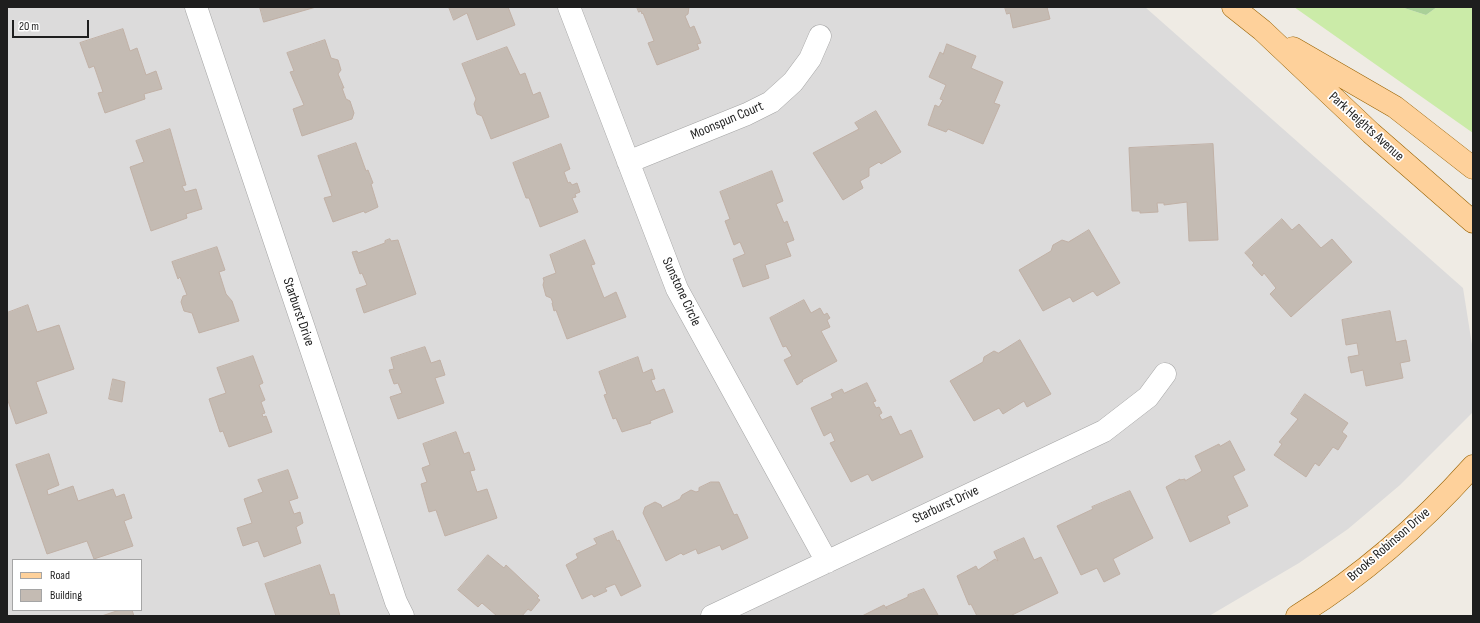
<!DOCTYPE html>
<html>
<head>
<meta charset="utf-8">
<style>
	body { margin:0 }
	#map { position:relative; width:1480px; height:623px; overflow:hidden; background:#efebe4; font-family:"Sofia Sans Condensed",sans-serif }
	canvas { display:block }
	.frame { position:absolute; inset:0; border:8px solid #1e1e1e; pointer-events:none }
	.legend { position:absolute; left:12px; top:559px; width:130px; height:52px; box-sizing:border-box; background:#fff; border:1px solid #a5a5a5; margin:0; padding:5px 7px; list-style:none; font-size:12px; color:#1e1e1e }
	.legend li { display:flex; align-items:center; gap:8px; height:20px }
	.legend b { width:20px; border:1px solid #a5a5a5 }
	.scale { position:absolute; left:12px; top:20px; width:77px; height:18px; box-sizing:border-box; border:2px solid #1e1e1e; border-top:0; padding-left:5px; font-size:12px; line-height:14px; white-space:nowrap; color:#1e1e1e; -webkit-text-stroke:3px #fff; paint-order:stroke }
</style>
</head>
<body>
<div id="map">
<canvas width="1480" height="623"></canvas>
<div class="frame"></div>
<ul class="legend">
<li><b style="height:5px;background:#fed19b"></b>Road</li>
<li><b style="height:11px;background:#c4bbb3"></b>Building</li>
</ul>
<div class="scale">20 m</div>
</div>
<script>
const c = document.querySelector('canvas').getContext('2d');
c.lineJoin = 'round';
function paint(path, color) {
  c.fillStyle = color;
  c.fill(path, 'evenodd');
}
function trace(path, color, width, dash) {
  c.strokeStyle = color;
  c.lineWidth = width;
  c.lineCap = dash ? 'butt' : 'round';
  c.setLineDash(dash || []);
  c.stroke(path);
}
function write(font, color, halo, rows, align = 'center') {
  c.font = font + ' "Sofia Sans Condensed",sans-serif';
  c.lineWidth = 3.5;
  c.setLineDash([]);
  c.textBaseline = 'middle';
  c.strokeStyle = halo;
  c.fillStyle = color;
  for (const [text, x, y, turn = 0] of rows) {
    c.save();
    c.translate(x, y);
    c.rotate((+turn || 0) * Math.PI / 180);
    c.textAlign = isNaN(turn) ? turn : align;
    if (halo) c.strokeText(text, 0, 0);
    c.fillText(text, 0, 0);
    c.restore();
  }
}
paint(new Path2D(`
	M7,7h1138l318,281 10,63v61l-73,73 -52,44 -49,34 -90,53h-1202zM13,560h128v50h-128z`), '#dcdbdb');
paint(new Path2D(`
	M1294,7h107l25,8 11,-8h36v126z`), '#cbeba8');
paint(new Path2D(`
	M1401,7h36l-11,8z`), '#a9d098');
const building = new Path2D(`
	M260,7h56l-52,15z
	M449,7h59l7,18 -38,15 -10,-27 -13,7z
	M637,7h52l-1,7 -3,2 5,12 4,-2 7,17 -4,1 2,5 -42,16 -9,-22 6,-2 -11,-28 -1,1 -1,-3 -2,1z
	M1005,7h42l3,12 -37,9 -3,-15 -3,1z
	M123,29l7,22 7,-3 9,27 10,-4 6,18 -18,5 1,5 -40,14 -7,-20 5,-1 -9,-26 -5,2 -9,-25z
	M325,40l6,18 7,2 3,10 -3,4 6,14h-2l4,11 4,2 4,12 -2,6 -50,17 -9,-27 11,-4 -14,-33 4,-1 -7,-18z
	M947,44l29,12 -5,12 32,14 -9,21 6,2 -17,39 -35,-15 -2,3 -18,-7 7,-20 4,2 4,-7 -3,-1 6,-14 -17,-8 11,-25 3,2z
	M507,47l13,28 5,-2 8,22 7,-3 9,25 -58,22 -9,-23 -5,-2 -3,-10 2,-5 -14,-35z
	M876,111l25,41 -20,12 -2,-2 -10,6v8l-9,5 3,7 -20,12 -30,-47 46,-24 -4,-6z
	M170,129l16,56 -4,1 3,6 11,-3 6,20 -16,5 1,4 -36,13 -21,-64 14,-5 -8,-21z
	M356,143l10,28 2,-1 5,13 -2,1 7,23 -13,6 -1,-2 -31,11 -9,-24 8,-2 -14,-40z
	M561,144l9,25 -6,3 4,11 2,-1 2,3 5,-2 3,9 -5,2 1,3 -4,1 6,14 -38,15 -11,-29h-3l-13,-35z
	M1213,144l5,96 -29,1 -2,-39 -23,3v-2h-7l1,9 -18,1v-2h-8l-3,-63z
	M772,171l11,30 -7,3 8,19 3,-2 7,19 -8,3 5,13 -26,9 4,13 -26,9 -10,-28 12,-5 -5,-12 -6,3 -9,-24 5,-2 -10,-27z
	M1282,219l10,11 7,-6 22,24 11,-9 20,23 -61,55 -21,-23 6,-6 -12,-15 -2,3 -10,-11 2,-2 -9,-10z
	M1089,230l31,53 -23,13 -4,-5 -20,11 -3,-5 -27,14 -24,-41 32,-19 2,-6 9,-5 6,2z
	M390,239l1,2 7,-1 18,54 -52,19 -8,-24 11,-4 -5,-12 -2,1 -8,-22 5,-1 1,2 27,-10v-2z
	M585,240l10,24 -4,1 13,33 12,-6 10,25 -59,22 -11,-29 -2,1 -2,-8h1l-2,-5 -5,-2 -3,-11 1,-4 -1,-3 13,-5 -6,-18z
	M217,247l8,23 -6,2 7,22 6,7 7,20 -40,12 -7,-20 -8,-2 -3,-9 2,-6 4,-1 -7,-18 -2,2 -6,-17z
	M804,300l7,13 9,-5 4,7 3,-2 3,5 -3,2 3,7 -9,4 16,30 -35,19 1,1 -6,4 -13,-25 8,-4 -6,-10 -3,1 -13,-29z
	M28,305l9,27 22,-7 15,44 -38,13 11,31 -31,11 -9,-26v-85z
	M1390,311l6,31 10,-2 4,21 -10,2 3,15 -37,8 -3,-16 -12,3 -3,-16 11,-2 -2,-12 -11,2 -4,-25z
	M1020,340l31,54 -24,13 -3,-6 -21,13 -4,-6 -25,13 -24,-40 33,-19 1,-5 10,-6 4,2z
	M425,347l6,16 9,-3 5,15 -10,3 9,25 -46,16 -8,-22 12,-4 -4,-10 -4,1 -5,-14 5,-1 -3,-11z
	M253,356l10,27 -4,2 6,15 -4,2 4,11 -3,1 1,3 3,-1 6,16 -43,15 -6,-16 -3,1 -11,-33 17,-6 -9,-25z
	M638,357l5,16 9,-4 3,10 -4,1 5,12 8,-3 9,23 -23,9 1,2 -29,9 -6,-14 -3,1 -9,-24 3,-1 -8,-22z
	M113,379l12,3 -3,20 -13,-3z
	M867,383l9,18 -3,1 3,6 3,-1 3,6 -3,2 3,5 9,-4 9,19 11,-5 12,27 -51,24 -4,-7 -17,8 -21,-39 5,-2 -4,-9 -7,4 -13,-28 22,-10 -2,-4 11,-5 2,4z
	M1305,394l43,29 -6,9 5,4 -9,14 -5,-3 -14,19 -4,-3 -9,14 -32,-22 8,-11 -3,-2 19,-23 -7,-5z
	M456,432l8,22 5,-2 6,18 -5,1 7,21 10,-3 10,29 -52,18 -9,-26 -7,2 -8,-28 6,-2 -5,-14 8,-3 -7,-21z
	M1230,441l15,29 -12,6 15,30 -21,10 3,7 -40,19 -24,-55 14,-8v1l5,-1v2l17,-10 -7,-15 24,-12 1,2z
	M49,454l10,31 -12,5 1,5 25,-9 5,15 35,-12 3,8 8,-3 8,24 -8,3 9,25 -39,13 -7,-18 -40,13 -31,-89z
	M288,470l10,28 -9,3 5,13 6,-2 3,11 -7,4 5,16 -37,14 -6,-16 -15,5 -6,-18 15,-5 -8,-24 19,-7 -5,-12z
	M711,482h8l15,33 3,-1 11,24 -26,12 -2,-5 -22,9 -2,-5 -13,6 -2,-2 -15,8 -23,-48 2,-6 10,-5 6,3 1,3 18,-9 2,-4 9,-5 5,2 3,-1v-3z
	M1130,491l23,47 -40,21 7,15 -16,8 -7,-14 -16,7 -24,-49 36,-17 -1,-2z
	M613,531l4,10 2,-1 22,46 -20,10 -6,-12 -10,4 2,3 -13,6 -2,-3 -10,5 -16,-34 12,-7 -2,-4 21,-10 -3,-5z
	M1024,538l10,22 7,-3 17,36 -46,22 1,1h-36l-6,-12 -2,1 -12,-29 19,-10 2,4 17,-11 3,2 -4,-9z
	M488,555l16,13 2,-3 33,31 -2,2 3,2 -9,11 -3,-2 -6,7h-25l-15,-13 -4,4 -20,-17z
	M320,565l10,30 4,-1 6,22h-64l-11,-32z
	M924,589l14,26 -76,1 22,-11 3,4 -1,-2 22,-10v-2z
	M120,610h12l2,6h-32z`);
paint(building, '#c4bbb3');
trace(building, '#c1b1a6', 1);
const minor = new Path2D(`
	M196,7l200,595 7,14
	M569,7l108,282 150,273
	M628,162l119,-48 24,-12 22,-20 17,-23 10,-23
	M712,616l392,-185 44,-34 17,-23`);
const major = new Path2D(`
	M1233,7l29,23 109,103 102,89
	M1293,48l102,59 78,61
	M1297,616c65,-40 125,-93 176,-150`);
trace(minor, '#a5a5a5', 23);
trace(major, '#986200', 23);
trace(minor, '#fff', 22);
trace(major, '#fed19b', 22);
write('14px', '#1e1e1e', '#fff', [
	["Moonspun Court",727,121,-23],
	["Park Heights Avenue",1366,127,42],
	["Sunstone Circle",681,292,65],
	["Starburst Drive",298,312,71],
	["Starburst Drive",946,505,-25],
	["Brooks Robinson Drive",1389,545,-41]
]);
</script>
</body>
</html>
